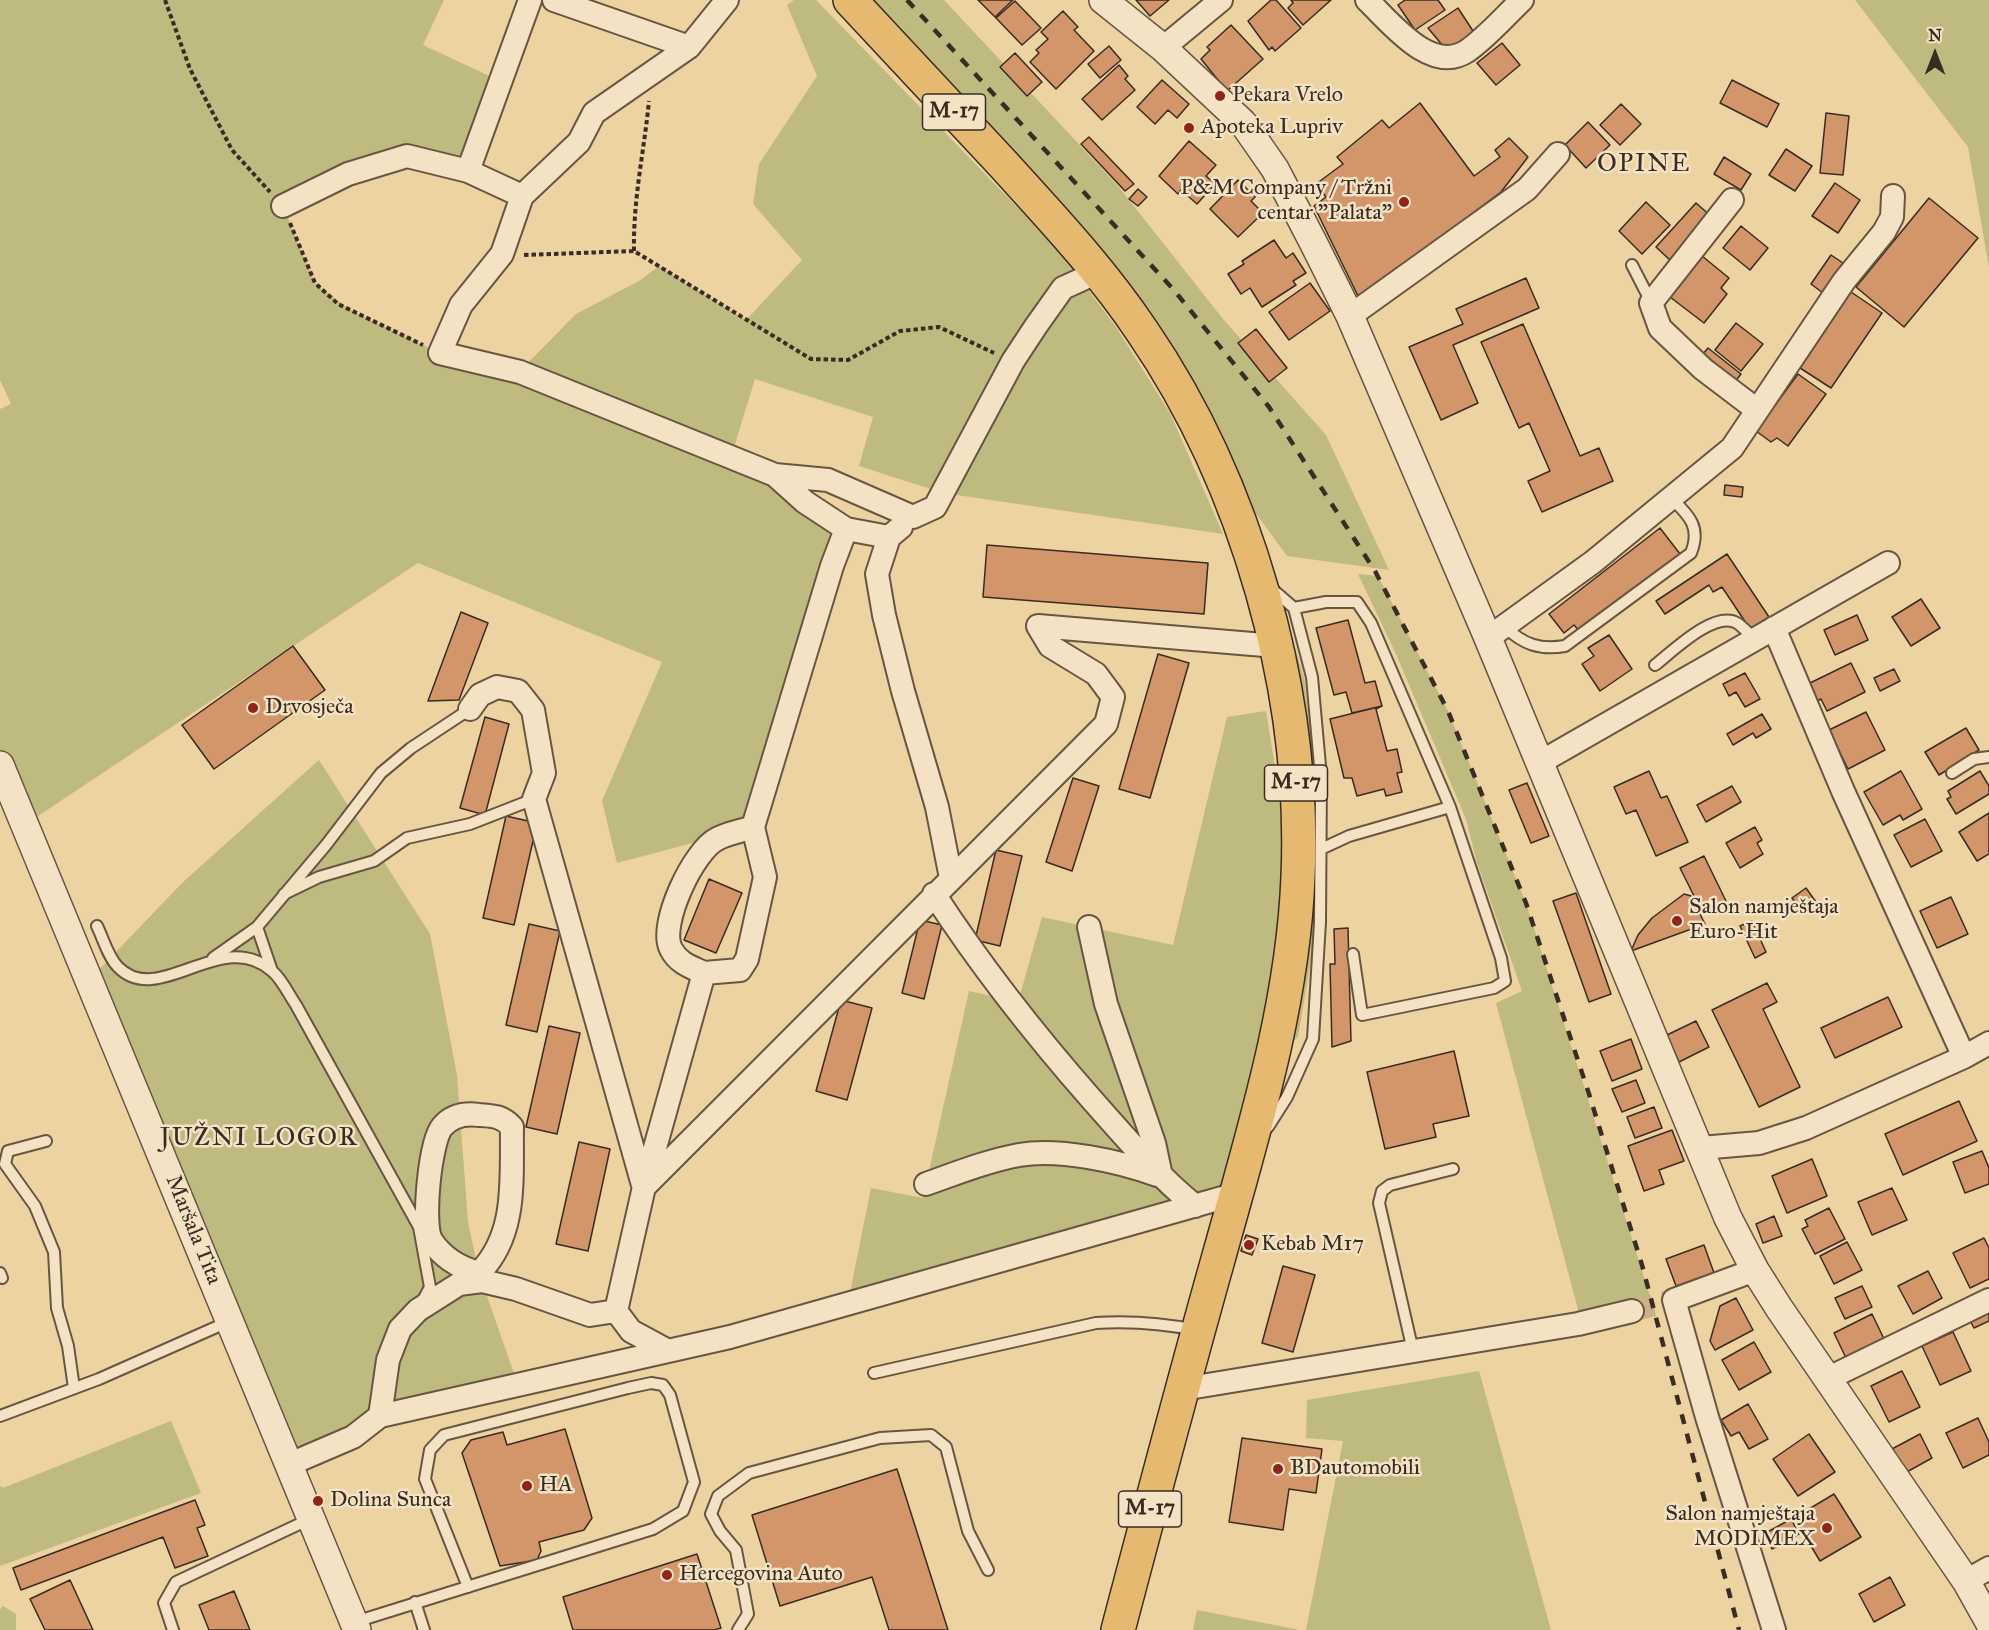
<!DOCTYPE html>
<html>
<head>
<meta charset="utf-8">
<style>
	body { margin:0 }
	#map { position:relative; width:1989px; height:1630px; overflow:hidden; background:#edd2a2; font-family:"IM FELL Great Primer",serif }
	canvas { display:block }
	.north { position:absolute; left:1905px; top:24px; width:60px; height:60px; -webkit-text-stroke:4px #f3e2c3; paint-order:stroke; rotate:0deg; font-size:16px; font-weight:700; line-height:24px; text-align:center; color:#3a2c22 }
	.north::after { content:''; display:block; margin:auto; width:21px; height:27px; background:#3a2c22; clip-path:polygon(50% 0,100% 100%,50% 72%,0 100%) }
</style>
</head>
<body>
<div id="map">
<canvas width="1989" height="1630"></canvas>
<div class="north">N</div>
</div>
<script>
const c = document.querySelector('canvas').getContext('2d');
c.lineJoin = 'round';
function paint(path, color) {
  c.fillStyle = color;
  c.fill(path, 'evenodd');
}
function trace(path, color, width, dash) {
  c.strokeStyle = color;
  c.lineWidth = width;
  c.lineCap = dash ? 'butt' : 'round';
  c.setLineDash(dash || []);
  c.stroke(path);
}
function write(font, color, halo, rows, align = 'center') {
  c.font = font + ' "IM FELL Great Primer",serif';
  c.lineWidth = 5;
  c.setLineDash([]);
  c.textBaseline = 'middle';
  c.strokeStyle = halo;
  c.fillStyle = color;
  for (const [text, x, y, turn = 0] of rows) {
    c.save();
    c.translate(x, y);
    c.rotate((+turn || 0) * Math.PI / 180);
    c.textAlign = isNaN(turn) ? turn : align;
    if (halo) c.strokeText(text, 0, 0);
    c.fillText(text, 0, 0);
    c.restore();
  }
}
paint(new Path2D(`
	M0,0h444l-21,45 77,36 -32,90 -61,-15 -124,50 32,77 32,25 93,45 79,19 57,-58 63,-33 20,-15 87,54 56,-60 -49,-56 6,-40 58,-88 -30,-71 7,-5h22l241,248 59,79 54,86 53,121 -280,-41 -84,-27 14,-49 -118,-38 -24,78 115,72 -93,298 -136,36 -15,-62 60,-139 -244,-99 -392,261 -26,-59v-356l11,-5 -11,-24z
	M871,0h73l174,186 105,133 103,116 63,135 -102,-14 -38,-52 -21,-47z
	M1855,0h134v267l-21,-120z
	M1358,574l20,2 70,135 78,192 125,396 -71,18 -84,-314 26,-12 -45,-128 -11,-44 -70,-165z
	M1295,648l9,29 8,69 4,64 1,114 -19,113 -9,8v-394z
	M1266,711l12,75 14,160 -56,248 -388,109 23,-115 52,10 46,-207 49,11 24,-85 131,28 54,-228z
	M319,760l111,174 27,141 11,147 11,51 39,112 -74,16 -154,63 -200,-485 92,-96z
	M1479,1371l72,259h-245l37,-189 -37,-3 1,-38z
	M171,1421l30,72 -201,73v-80l3,2z
	M3,1606l13,8v16h-16v-21z
	M1197,1610l103,20h-107z`), '#bfba80');
const building = new Path2D(`
	M978,0h35l-18,17z
	M1136,0h33l-19,16z
	M1271,0h5l25,28 -26,23 -3,-4 -3,3 -21,-29z
	M1291,0h40l-28,25 -15,-17 5,-5z
	M1405,0h33l7,10 -30,20 -17,-25z
	M1015,1l26,27 -19,17 -26,-27z
	M1458,8l17,26 -27,18 -20,-24z
	M1063,11l15,16 -4,3 20,21 -38,38 -26,-27 9,-9 -3,-3 12,-11 -7,-7z
	M1231,25l32,34 -36,32 -26,-32 9,-9 -3,-3z
	M1502,43l18,22 -24,20 -19,-22z
	M1109,46l12,14 -21,18 -12,-14z
	M1015,53l27,29 -15,14 -27,-29z
	M1119,65l9,11 -3,3 10,11 -33,30 -20,-21z
	M1162,80l27,24 -12,14 -9,-8 -13,14 -18,-17z
	M1732,80l47,24 -12,23 -47,-24z
	M1420,103l54,73 26,-19 -5,-7 14,-12 19,19 -27,35 -142,106 -45,-92 12,-9 -10,-13 27,-20 -6,-7 45,-37 7,8z
	M1621,104l20,20 -21,21 -20,-20z
	M1826,113l23,3 -6,59 -23,-2z
	M1588,122l22,23 -24,23 -21,-23z
	M1089,137l45,47 -9,7 -44,-47z
	M1189,141l27,24 -10,11 9,8 -18,20 -16,-14 -3,4 -19,-18z
	M1786,149l26,17 -17,25 -26,-16z
	M1724,157l27,17 -10,16 -27,-16z
	M1238,180l17,17 -4,4 12,12 -25,24 -28,-28z
	M1835,183l25,17 -22,33 -26,-17z
	M1138,189l9,8 -9,9 -9,-7z
	M1929,198l49,40 -74,89 -48,-40z
	M1646,202l24,23 -28,29 -23,-23z
	M1696,203l16,14 -40,45 -16,-15z
	M1741,226l27,22 -18,22 -27,-22z
	M1274,240l12,18 7,-5 13,20 -13,8 3,4 -34,22 -12,-19 -9,6 -13,-20 16,-10 -2,-3z
	M1831,255l12,8 -20,30 -12,-9z
	M1702,256l27,22 -8,10 6,6 -23,29 -34,-26z
	M1526,278l13,30 -86,37 25,58 -37,17 -32,-73 54,-23 -7,-15z
	M1310,283l20,28 -41,29 -20,-28z
	M1851,292l31,21 -51,75 -31,-20z
	M1736,323l27,21 -22,27 -26,-21z
	M1523,324l57,132 19,-8 14,33 -71,31 -14,-31 22,-10 -21,-48 -10,5 -38,-86z
	M1256,329l31,39 -18,14 -31,-39z
	M1708,348l33,26 -10,13 -33,-27z
	M1798,374l28,20 -38,52 -11,-8 -6,4 -15,-11z
	M1725,485l18,2 -1,10 -18,-2z
	M1660,528l20,26 -100,78 -6,-7 -10,8 -15,-19z
	M987,545l221,18 -4,51 -221,-17z
	M1727,554l42,63 -19,12 -28,-42 -9,5 -4,-7 -44,29 -9,-13z
	M1921,599l19,29 -29,18 -19,-29z
	M461,612l27,11 -29,77 -31,1z
	M1857,615l11,25 -33,15 -11,-25z
	M1348,620l17,63 10,-2 7,25 -30,7 -6,-21 -12,3 -18,-67z
	M1609,635l23,34 -32,22 -18,-27 12,-8 -6,-8z
	M293,646l32,44 -111,79 -32,-44z
	M1158,654l31,9 -39,135 -31,-9z
	M1851,663l14,29 -38,19 -6,-12 -4,2 -9,-17z
	M1894,669l6,12 -20,10 -6,-13z
	M1745,673l15,26 -15,8 -9,-15 -7,4 -6,-12z
	M1382,706l-6,3 11,42 10,-2 5,23 -5,1 5,19 -16,4 -2,-7 -27,7 -5,-18h-8l-14,-59z
	M1866,712l19,38 -37,19 -19,-39z
	M1762,714l9,15 -15,9 -3,-5 -20,12 -6,-11z
	M485,717l24,7 -24,91 -25,-7z
	M1966,728l13,22 -40,25 -14,-23z
	M1649,771l12,27 6,-2 21,46 -32,14 -20,-46 -10,4 -12,-27z
	M1901,771l21,38 -19,11 -3,-5 -17,10 -19,-33z
	M1980,771l9,15v8l-33,20 -9,-15 4,-2 -3,-6z
	M1073,778l26,8 -27,85 -26,-9z
	M1527,783l22,53 -18,7 -22,-53z
	M1732,786l9,16 -35,20 -9,-17z
	M1989,813v41l-12,7 -18,-29z
	M506,816l31,7 -23,102 -31,-7z
	M1925,819l17,32 -31,16 -17,-32z
	M1755,827l7,13 -5,3 6,11 -23,14 -14,-25z
	M996,850l26,6 -22,90 -25,-6z
	M1704,856l22,45 -24,11 -22,-44z
	M709,879l33,14 -26,60 -32,-13z
	M1806,888l10,14 -14,10 -10,-14z
	M1576,893l35,101 -22,8 -36,-101z
	M1684,894l7,2 14,28 -74,27 7,-16 14,-17z
	M1951,897l17,37 -31,14 -17,-37z
	M920,920l22,5 -18,74 -22,-6z
	M1752,921l14,31 -11,6 -15,-32z
	M529,924l31,7 -23,101 -31,-7z
	M1348,928l3,113 -19,6 -2,-83h5l-1,-35z
	M1767,983l10,19 -14,7 37,78 -41,20 -47,-97z
	M1888,997l14,30 -67,31 -14,-30z
	M841,1000l31,8 -25,92 -31,-9z
	M1696,1021l13,26 -30,15 -12,-27z
	M549,1026l31,7 -23,101 -31,-7z
	M1631,1039l11,30 -30,12 -12,-30z
	M1454,1051l15,65 -36,8 3,13 -51,12 -18,-77z
	M1636,1080l9,23 -23,9 -10,-23z
	M1959,1101l18,40 -74,34 -18,-41z
	M1654,1107l8,21 -27,10 -8,-21z
	M1672,1130l12,31 -25,9 5,14 -20,7 -16,-45z
	M579,1142l31,7 -22,102 -32,-7z
	M1982,1151l7,17v16l-24,9 -12,-31z
	M1812,1159l15,37 -40,17 -15,-37z
	M1892,1188l15,32 -35,15 -14,-33z
	M1829,1208l16,31 -30,15 -13,-25 6,-3 -3,-6z
	M1774,1216l8,20 -19,7 -7,-19z
	M1246,1235l12,4 -6,16 -11,-4z
	M1984,1238l5,10v31l-19,9 -17,-35z
	M1847,1242l15,28 -28,14 -14,-28z
	M1704,1245l10,28 -38,13 -10,-27z
	M1283,1266l32,9 -22,77 -31,-9z
	M1928,1271l14,27 -29,16 -15,-28z
	M1862,1286l10,21 -27,12 -10,-21z
	M1736,1298l17,32 -38,20 -5,-9 10,-35z
	M1989,1309v12l-15,7 -5,-9z
	M1872,1314l13,27 -38,19 -13,-27z
	M1953,1332l18,39 -31,14 -18,-39z
	M1754,1342l17,30 -32,18 -17,-30z
	M1902,1371l18,36 -31,15 -18,-36z
	M1748,1404l20,35 -19,10 -10,-17 -8,4 -10,-16z
	M1978,1418l11,24v13l-26,13 -17,-35z
	M565,1429l27,89 -8,12 -45,12 2,9 -4,9 -37,6 -38,-113 9,-13 32,-8 4,13z
	M1809,1434l26,38 -37,24 -25,-37z
	M1920,1434l12,24 -27,15 -13,-24z
	M1242,1438l80,11 -6,44 -27,-4 -6,41 -54,-8z
	M897,1469l51,161h-59l-17,-53 -92,29 -28,-91z
	M1834,1494l27,43 -41,24 -26,-43z
	M195,1500l10,25 -8,3 11,28 -33,12 -12,-31 -142,53 -8,-22z
	M1791,1519l8,15 -27,15 -8,-15z
	M697,1554l24,74 -7,2h-141l-10,-33z
	M1890,1577l15,28 -31,17 -15,-28z
	M70,1580l23,50h-48l-15,-31z
	M234,1591l16,39h-41l-10,-25z`);
paint(building, '#d3956a');
trace(building, '#3a2c22', 1.5);
trace(new Path2D(`
	M1632,1311l42,-11`), '#c9b188', 22, [22, 11]);
const service = new Path2D(`
	M1632,265l19,37
	M1294,608l32,-6h31l14,21 79,184 -101,29 -28,13
	M1505,627c19,18 35,23 60,19l126,-93c10,-25 -1,-37 -19,-54
	M1655,665c17,-13 59,-55 82,-42 6,4 12,11 18,16
	M1952,773l22,-14 15,-2
	M284,894l35,-17 55,-16 33,-23 63,-14 64,-25
	M97,926c6,12 11,31 21,41 41,42 104,-41 154,4 10,8 17,24 24,34l123,222 11,60 -8,15
	M257,927l15,44
	M1353,954l9,61 132,-27 11,-7 -4,-23 -51,-151
	M213,958l44,-31 69,-82 55,-72 30,-25 59,-39
	M1268,1127l19,-30 26,-58 7,-117 1,-145 -9,-100 -18,-69 -23,-20
	M46,1141l-38,10 -3,13 30,42 19,46 3,56 11,38 6,42
	M0,1273l2,5
	M1413,1351l-34,-148 3,-12 8,-6 63,-16
	M874,1373l222,-50c34,-2 65,0 99,7
	M0,1416l99,-37 131,-58
	M415,1602l9,28
	M355,1622l298,-93 30,-18 11,-29 -24,-87 -7,-10 -12,-2 -23,5 -184,47 -14,15 -5,29 43,108
	M173,1630l-9,-27 12,-21 134,-63
	M738,1630l10,-16 -12,-64 -16,-19 -9,-17 7,-18 31,-23 131,-35 51,-3 15,12 22,84 20,39`);
const minor = new Path2D(`
	M554,0l135,47
	M1367,0c23,22 64,75 100,51 20,-14 37,-34 55,-51
	M1163,48l58,-48
	M468,171l62,-171
	M522,196l-20,58 -41,51 -21,48 80,19 255,103 53,5 85,37 22,-10 78,-146 23,-35 27,-38 35,-16
	M1732,200l-81,103 9,25 43,41 54,41
	M283,206l65,-32 59,-18 61,15 54,25 57,-54 15,-29 95,-66 38,-47
	M1350,316l177,-127 31,-35
	M775,475l30,27 41,27 43,8 12,-10
	M889,537l-12,37 7,41 19,76 34,116 14,71
	M1774,628l69,163 121,266
	M1488,638l105,-76 139,-114 112,-167 40,-49 8,-15 1,-21
	M470,709l10,-14 17,-8 21,4 15,19 11,63 -10,26 109,386
	M1539,763l349,-200
	M934,894c48,74 101,141 159,207 33,37 64,74 102,105
	M1089,927l17,77 48,139 7,33
	M704,973c-13,-6 -26,-10 -33,-24 -13,-24 23,-99 46,-110 11,-6 25,-8 36,-12
	M1701,1148l58,-5 47,-15 158,-71 25,-14
	M926,1184c31,-11 61,-23 93,-29 40,-7 100,6 138,20
	M644,1187l462,-463 7,-27 -17,-23 -46,-28 -12,-20 238,20
	M1755,1270l-81,30 33,117 67,213
	M479,1273c39,-39 32,-95 33,-146 -10,-11 -18,-11 -33,-12 -14,-2 -27,0 -37,12 -12,15 -20,96 -11,113 11,17 29,28 48,33l3,8
	M668,1351l-37,-20 -15,-20 28,-124 60,-214 36,-3 7,-11 18,-82 -12,-50 79,-261 14,-37
	M1829,1378l160,-78
	M1183,1389l395,-65 54,-13
	M380,1416l8,-56 12,-31 18,-19 41,-26 23,-3 34,8 74,26 26,-4
	M290,1464l63,-27 27,-21 350,-79 506,-143
	M1966,1581l23,-13`);
const tertiary = new Path2D(`
	M1103,0l60,48 80,75 32,46 38,73 37,74 138,322 240,580 27,52 24,38 187,273 23,41
	M0,765l357,865`);
const primary = new Path2D(`
	M850,0c51,55 103,110 154,165 48,53 98,106 138,166 105,153 164,361 156,546 -5,129 -45,256 -79,379 -35,124 -68,249 -101,374`);
trace(service, '#675642', 14);
trace(minor, '#675642', 26);
trace(tertiary, '#675642', 30);
trace(primary, '#3a2c22', 36);
trace(new Path2D(`
	M165,0l25,69 42,81 38,42
	M290,223l25,60 23,21 85,41
	M634,251c-1,-52 10,-99 15,-150
	M524,255l110,-4 177,108 37,1 52,-29 39,-4 55,26`), '#3a2c22', 4, [4.5, 3]);
trace(service, '#f3e2c3', 10);
trace(minor, '#f3e2c3', 22);
trace(tertiary, '#f3e2c3', 27);
trace(primary, '#e6b971', 33);
trace(new Path2D(`
	M907,0l266,289 96,118 106,164 73,140 78,192 63,191 53,171 97,365`), '#3a2c22', 4.5, [10, 10]);
for (const [x, y, r, color] of [
	[1220,96,6,"#8f2418"],
	[1189,128,6,"#8f2418"],
	[1404,202,6,"#8f2418"],
	[253,708,6,"#8f2418"],
	[1677,921,6,"#8f2418"],
	[1249,1245,6,"#8f2418"],
	[1278,1469,6,"#8f2418"],
	[527,1486,6,"#8f2418"],
	[318,1501,6,"#8f2418"],
	[1827,1528,6,"#8f2418"],
	[667,1575,6,"#8f2418"]
]) {
  const dot = new Path2D();
  dot.arc(x, y, r, 0, 2 * Math.PI);
  c.fillStyle = color;
  c.fill(dot);
  trace(dot, '#f3e2c3', 2);
}
for (const [x, y, w] of [
	[954,112,63],
	[1296,783,63],
	[1150,1509,63]
]) {
  const box = new Path2D();
  box.roundRect(x - w / 2, y - 18, w, 36, 4.5);
  c.fillStyle = '#f3e2c3';
  c.fill(box);
  trace(box, '#3a2c22', 1.5);
}
write('bold 21px', '#3a2c22', null, [
	["M-17",954,112],
	["M-17",1296,783],
	["M-17",1150,1509]
]);
write('22px', '#3a2c22', '#f3e2c3', [
	["Pekara Vrelo",1232,96],
	["Apoteka Lupriv",1201,128],
	["P&M Company / Tržni",1392,189,"right"],
	["centar \"Palata\"",1392,214,"right"],
	["Drvosječa",265,708],
	["Salon namještaja",1689,908],
	["Euro-Hit",1689,933],
	["Kebab M17",1261,1245],
	["BDautomobili",1290,1469],
	["HA",539,1486],
	["Dolina Sunca",330,1501],
	["Salon namještaja",1815,1515,"right"],
	["MODIMEX",1815,1540,"right"],
	["Hercegovina Auto",679,1575]
], 'left');
write('22px', '#3a2c22', '#f3e2c3', [
	["Maršala Tita",193,1230,68]
]);
c.letterSpacing = '1.5px';
write('26px', '#3a2c22', '#f3e2c3', [
	["OPINE",1644,165],
	["JUŽNI LOGOR",259,1139]
]);
c.letterSpacing = '0px';
</script>
</body>
</html>
